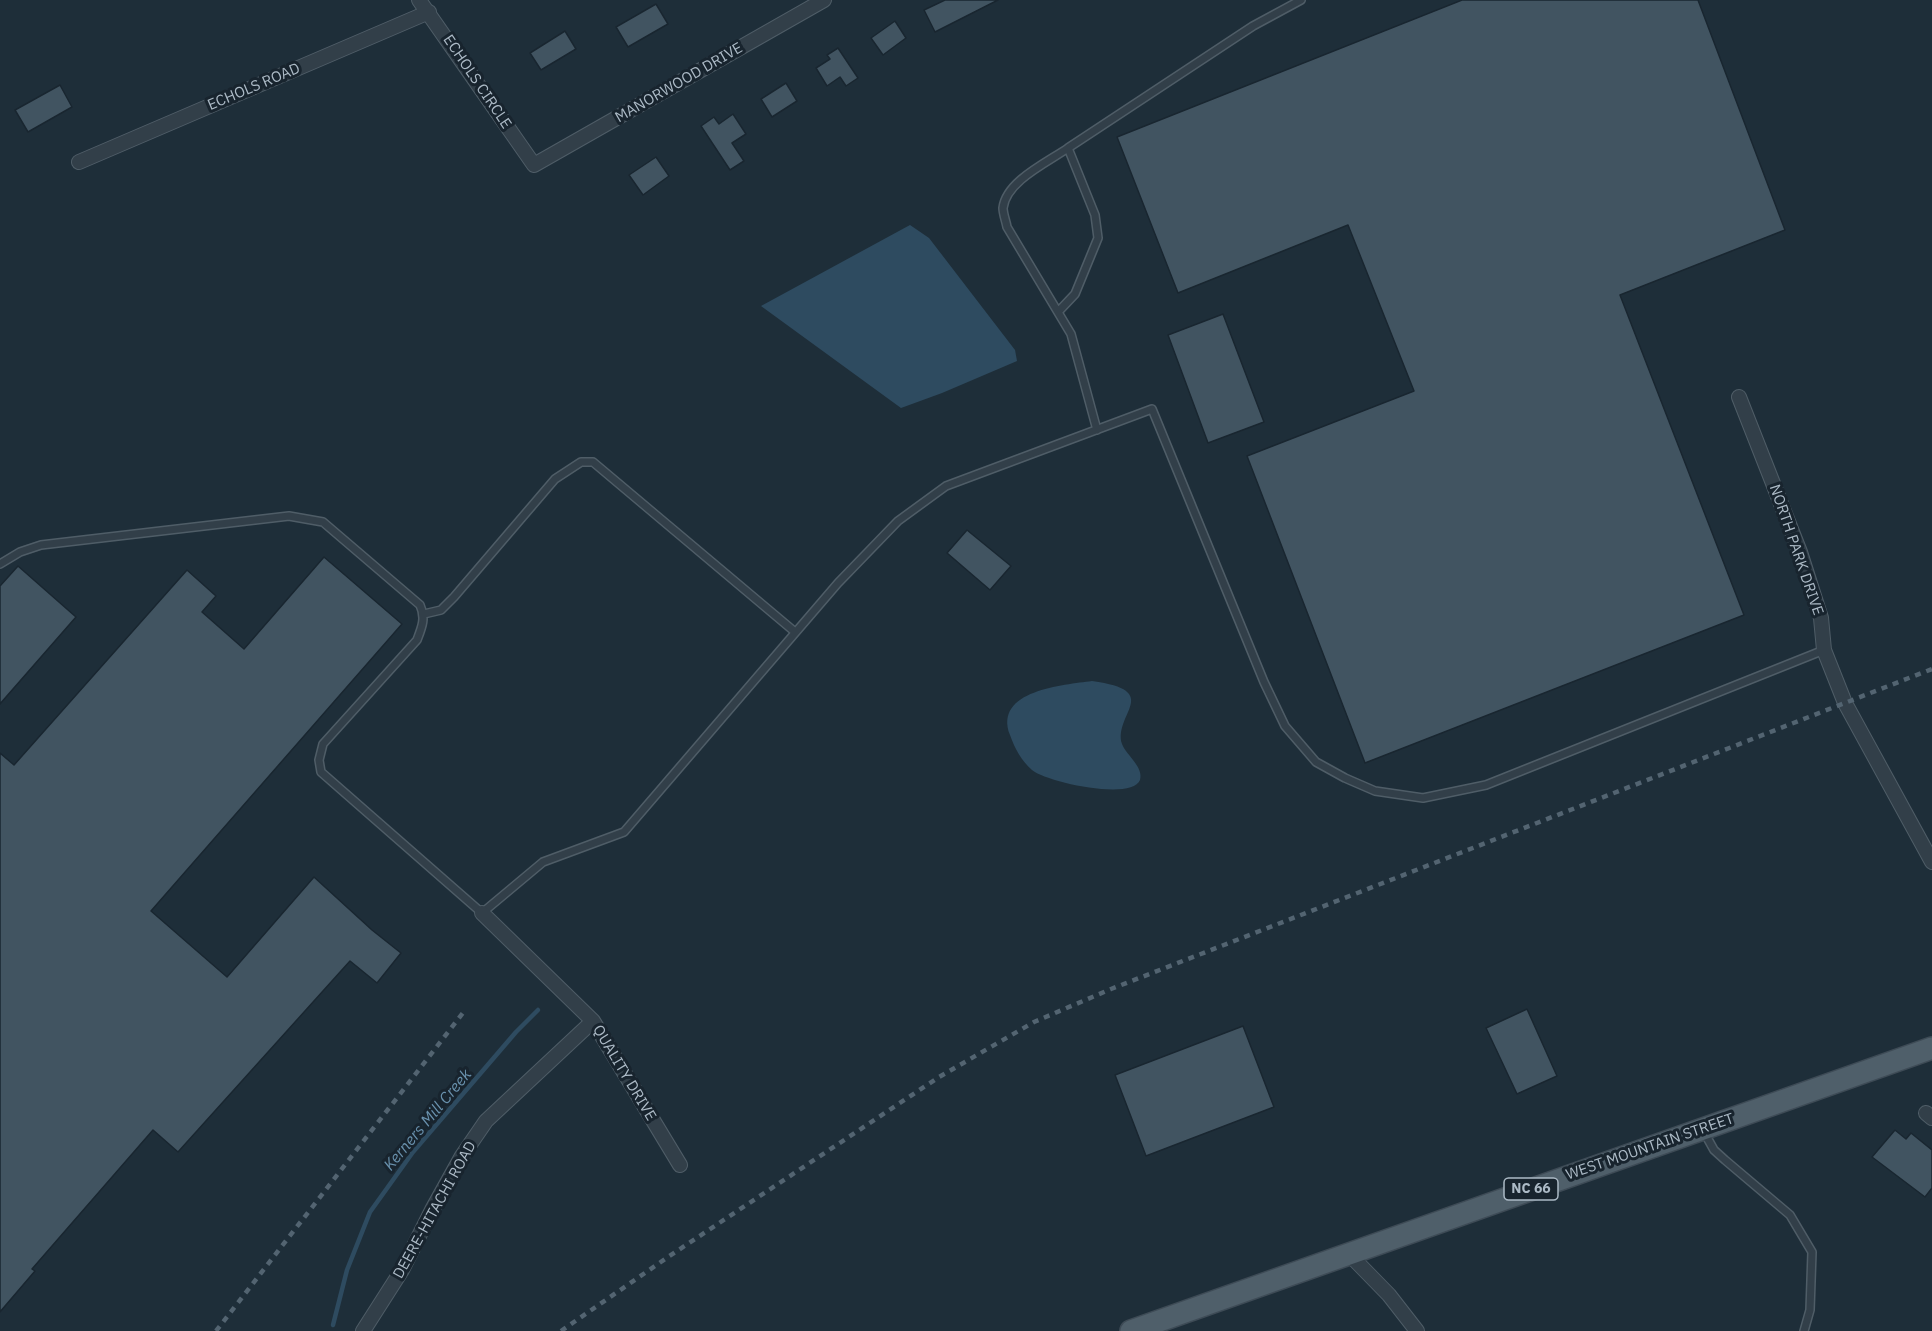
<!DOCTYPE html>
<html>
<head>
<meta charset="utf-8">
<style>
	body { margin:0 }
	canvas { display:block; background:#1e2e39 }
</style>
</head>
<body>
<canvas width="1932" height="1331"></canvas>
<script>
const c = document.querySelector('canvas').getContext('2d');
c.lineJoin = 'round';
function paint(path, color) {
  c.fillStyle = color;
  c.fill(path, 'evenodd');
}
function trace(path, color, width, dash) {
  c.strokeStyle = color;
  c.lineWidth = width;
  c.lineCap = dash ? 'butt' : 'round';
  c.setLineDash(dash || []);
  c.stroke(path);
}
function write(font, color, halo, rows, align = 'center') {
  c.font = font + ' "IBM Plex Sans",sans-serif';
  c.lineWidth = 6;
  c.setLineDash([]);
  c.textBaseline = 'middle';
  c.strokeStyle = halo;
  c.fillStyle = color;
  for (const [text, x, y, turn = 0] of rows) {
    c.save();
    c.translate(x, y);
    c.rotate((+turn || 0) * Math.PI / 180);
    c.textAlign = isNaN(turn) ? turn : align;
    if (halo) c.strokeText(text, 0, 0);
    c.fillText(text, 0, 0);
    c.restore();
  }
}
paint(new Path2D(`
	M910,225l19,13 86,112 2,11 -75,32 -41,15 -140,-102z
	M1092,681c72,10 21,33 30,63 4,11 22,23 18,36 -8,21 -94,2 -108,-10 -11,-10 -17,-21 -22,-35 -17,-45 54,-50 82,-54z`), '#2e4b60');
trace(new Path2D(`
	M333,1325l14,-55 23,-58 43,-60 103,-120 22,-22`), '#2e4b60', 4.5);
const building = new Path2D(`
	M945,0h53l-63,32 -11,-22z
	M1462,0h236l87,230 -165,65 124,320 -379,148 -118,-307 167,-65 -66,-166 -170,68 -61,-156z
	M656,4l12,20 -40,23 -12,-20z
	M895,21l11,17 -23,17 -12,-17z
	M565,31l11,18 -35,21 -11,-17z
	M838,48l20,30 -12,8 -6,-9 -13,9 -11,-18 14,-9 -3,-4z
	M786,83l11,18 -25,16 -11,-18z
	M60,85l12,22 -44,25 -13,-22z
	M733,114l13,20 -14,9 12,18 -14,9 -29,-44 13,-9 5,7z
	M656,157l13,19 -26,19 -14,-20z
	M1223,314l41,108 -56,21 -40,-108z
	M967,530l44,36 -21,24 -43,-37z
	M324,557l78,67 -251,287 76,66 87,-100 58,53 29,23 -24,30 -27,-22 -172,191 -25,-22 -121,139 3,2 -35,41v-559l14,12 173,-195 29,26 -14,16 42,37z
	M18,566l58,51 -76,87v-118z
	M1527,1009l30,67 -40,18 -31,-66z
	M1243,1026l31,81 -128,49 -31,-81z
	M1895,1130l11,9 5,-6 21,17v38l-7,9 -53,-40z`);
paint(building, '#415461');
trace(building, '#192630', 1.5);
const service = new Path2D(`
	M1068,148l185,-122 48,-26
	M1058,312l17,-18 23,-56 -3,-23 -27,-67c-20,14 -62,33 -65,60 0,6 3,13 4,19l64,107 26,96
	M0,564l20,-12 21,-7 248,-29 34,6 97,83c6,13 2,22 -3,35l-94,104 -4,16 2,12 161,141 61,-51 81,-30 214,-249 60,-62 48,-35 206,-77 112,273 21,44 31,36 29,16 30,13 48,7 63,-13 338,-135
	M424,614l17,-4 13,-13 101,-118 26,-17h12l202,170
	M1704,1132l10,18 11,10 65,55 22,37 -2,58 -6,21`);
const minor = new Path2D(`
	M419,0l115,165 290,-165
	M79,162l350,-150
	M1739,397l61,155 21,66 3,32 21,53 87,159
	M482,913l111,108 87,144
	M1926,1113l6,5
	M1348,1253l41,42 28,36
	M363,1331l39,-61 30,-60 30,-54 24,-35 107,-100`);
const primary = new Path2D(`
	M1131,1331l801,-283`);
trace(service, '#4f5d67', 10);
trace(minor, '#4f5d67', 16);
trace(primary, '#3e4b56', 24);
trace(service, '#323f49', 7);
trace(minor, '#323f49', 14);
trace(primary, '#4f5f6a', 21);
trace(new Path2D(`
	M216,1331l250,-322
	M561,1331l107,-74 271,-180 95,-55 77,-33 821,-320`), '#536471', 4.5, [6, 6]);
for (const [x, y, w] of [
	[1531,1189,54]
]) {
  const box = new Path2D();
  box.roundRect(x - w / 2, y - 11, w, 22, 4.5);
  c.fillStyle = '#18242e';
  c.fill(box);
  trace(box, '#acbac6', 1.5);
}
write('bold 14px', '#acbac6', null, [
	["NC 66",1531,1189]
]);
write('15px', '#acbac6', '#18242e', [
	["ECHOLS CIRCLE",477,82,56],
	["MANORWOOD DRIVE",679,83,-30],
	["ECHOLS ROAD",254,87,-23],
	["NORTH PARK DRIVE",1796,550,71],
	["QUALITY DRIVE",624,1073,59],
	["WEST MOUNTAIN STREET",1650,1147,-19],
	["DEERE-HITACHI ROAD",435,1210,-61]
]);
write('italic 16px', '#6991ad', '#18242e', [
	["Kerners Mill Creek",428,1120,-50]
]);
</script>
</body>
</html>
